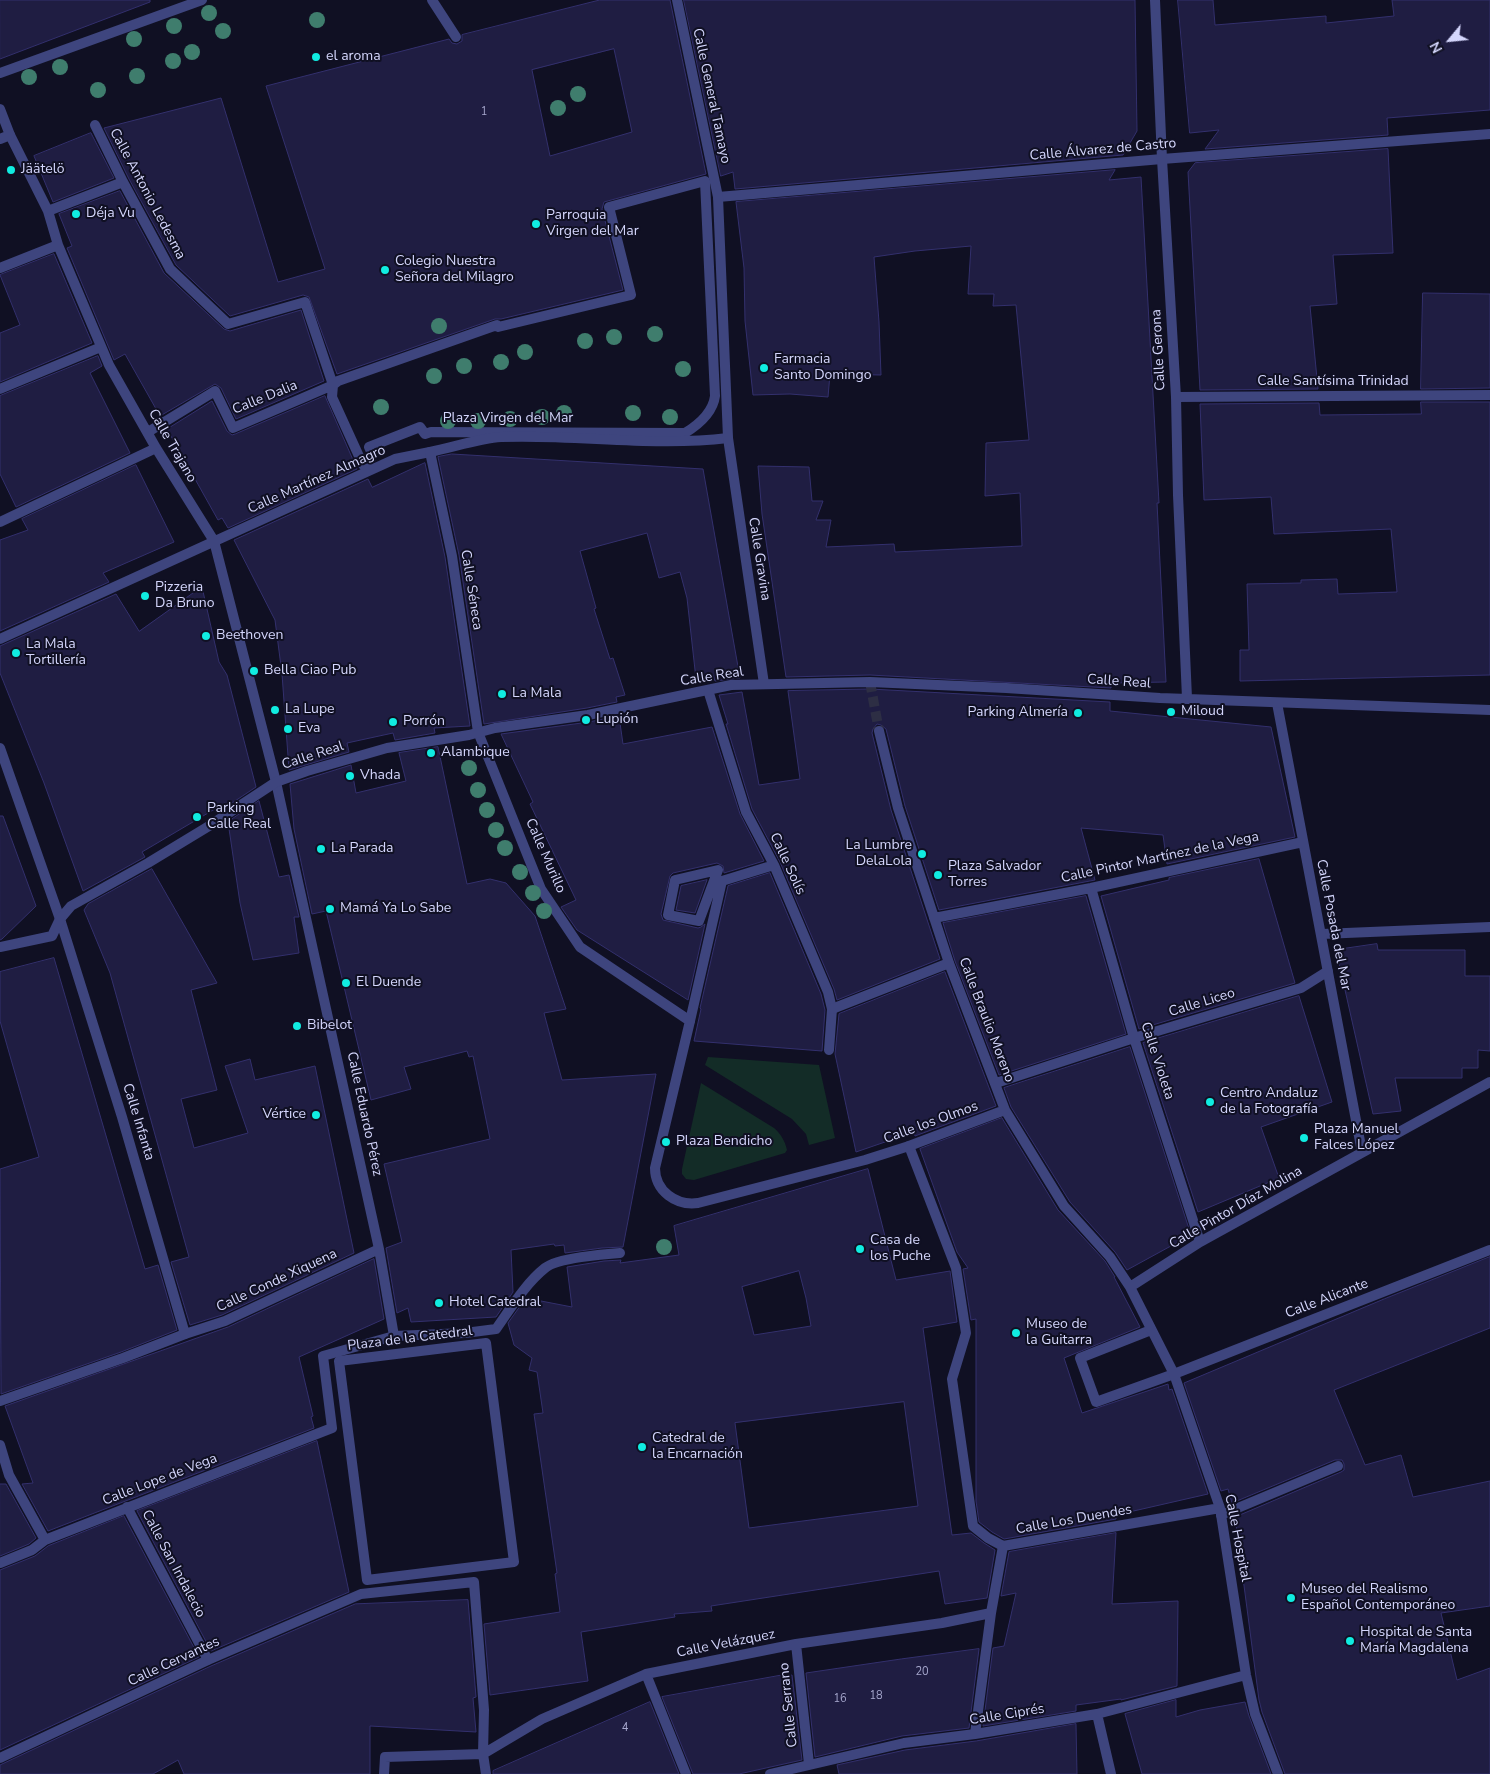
<!DOCTYPE html>
<html>
<head>
<meta charset="utf-8">
<style>
	body { margin:0 }
	#map { position:relative; width:1490px; height:1774px; overflow:hidden; background:#101023; font-family:"Nunito Sans",sans-serif }
	canvas { display:block }
	.north { position:absolute; left:1425px; top:15px; width:50px; height:50px; -webkit-text-stroke:4px #101023; paint-order:stroke; rotate:242deg; font-size:14px; font-weight:700; line-height:20px; text-align:center; color:#d4d6fc }
	.north::after { content:''; display:block; margin:auto; width:18px; height:22px; background:#d4d6fc; clip-path:polygon(50% 0,100% 100%,50% 72%,0 100%) }
</style>
</head>
<body>
<div id="map">
<canvas width="1490" height="1774"></canvas>
<div class="north">N</div>
</div>
<script>
const c = document.querySelector('canvas').getContext('2d');
c.lineJoin = 'round';
function paint(path, color) {
  c.fillStyle = color;
  c.fill(path, 'evenodd');
}
function trace(path, color, width, dash) {
  c.strokeStyle = color;
  c.lineWidth = width;
  c.lineCap = dash ? 'butt' : 'round';
  c.setLineDash(dash || []);
  c.stroke(path);
}
function write(font, color, halo, rows, align = 'center') {
  c.font = font + ' "Nunito Sans",sans-serif';
  c.lineWidth = 4;
  c.setLineDash([]);
  c.textBaseline = 'middle';
  c.strokeStyle = halo;
  c.fillStyle = color;
  for (const [text, x, y, turn = 0] of rows) {
    c.save();
    c.translate(x, y);
    c.rotate((+turn || 0) * Math.PI / 180);
    c.textAlign = isNaN(turn) ? turn : align;
    if (halo) c.strokeText(text, 0, 0);
    c.fillText(text, 0, 0);
    c.restore();
  }
}
paint(new Path2D(`
	M708,1057l111,8 16,73 -26,7 -3,-11 -14,-15 -87,-54z
	M701,1083l73,45c7,6 11,13 13,22l-2,3 -91,27 -8,-1 -4,-5v-5z`), '#132c27');
const building = new Path2D(`
	M0,0h150v2l-150,57z
	M600,0h70l36,174 -102,28 -2,7 21,81 -122,29h-6l-158,55 -28,-77 -6,-2 -73,21 -54,-51 -47,-86 -25,-51 117,-30 57,184 47,-13 -59,-183 183,-47 3,4 5,1 5,-3v-6zM614,49l18,83 -82,24 -18,-86z
	M684,0h451l2,131 -14,24 -388,34 -2,-17 -12,4z
	M1178,0h35l2,25 111,-9v7l68,-7 -2,-16h98v110l-103,8 1,17 -183,14 14,-19 -29,3z
	M91,133l23,45 -61,24 -19,-46z
	M1388,149l5,104 -60,2 4,49 -27,2 8,83 -118,1 -12,-218 7,-9z
	M1115,170l-6,10 32,-3 18,326h-2l9,179 -55,1v5l-241,-13 -84,2 -24,-163 -4,-48 51,1 3,34h11l-7,19h15l-5,27 68,-3 1,8 127,-6 -2,-53 -35,3 1,-53 43,-3 -13,-135 -23,1 1,-12h-26l3,-48 -56,5 -41,6 5,65 2,53 -51,-1 -2,23 -38,-3 -37,1 -8,-74 -1,-53 -8,-66z
	M120,191l44,82 60,56 6,2 71,-21 23,71 -88,38 -15,-31 -6,-4 -55,32 -35,-62 -11,6 -47,-112 5,-2 -13,-32z
	M54,254l38,89 -92,39v-49l20,-8 -20,-50z
	M1423,293l67,1v94l-69,1z
	M98,356l4,10 -12,7 40,80 -114,54 -16,-33v-78z
	M325,396l32,73 -129,59 -6,-10 -4,2 -51,-91 45,-28 15,30 5,4 3,-1z
	M1421,402h69v273l-250,6v-31h9l-2,-66 54,-1v-3l36,-1 1,15 59,-2 -6,-63 -117,5 -3,-37 -67,3 -4,-96 119,-1 1,12 101,-1z
	M452,454l251,15 37,209 -25,3 -2,-6 -17,4 -9,-81 -7,-26 -21,6 -12,-45 -67,18 16,57 -2,1 16,50 3,-1 12,37 -9,2 1,5 -30,6 -103,16 -25,-169 -21,-98z
	M425,463l20,94 25,169 -36,2 1,5 -40,7 -2,-7 -46,10 2,9 -60,18 -7,-96 -7,-54 -41,-80 134,-61 4,8z
	M136,465l38,77 -71,31 6,9 -109,49v-91l28,-10 -6,-11z
	M202,587l17,75 8,13 29,112 -30,20 -1,-4 -83,49 3,5 -62,34 -39,-108 -44,-110v-27l116,-52 23,37z
	M870,689l240,13v9l161,16 24,110 -128,27 -4,-29 -82,-7 14,52 -156,30 -34,-104 -19,-77 -5,-4 -4,-1 -4,5 -1,4 19,77 49,149 -103,41 -3,-11 -54,-127 -28,-53 -26,-85h2l-9,-29 23,-3 17,93 41,-6 -12,-88z
	M619,716l4,28 89,-17 28,87 24,47 -40,12 -1,-7 -6,-3 -44,10 -3,3 -9,38 2,6 35,8 3,-1 4,-3 -17,76 -111,-70 -16,-23 15,-7 -46,-96 3,-2 -32,-68 88,-12z
	M438,747l29,137 23,-5 16,4 29,33 31,93 -22,4 18,67 94,-6 -33,173 -21,1 -37,5 -1,-8 -9,1 -1,-2 -43,6 2,42 -17,25 -85,5 -3,-14 -11,5 -11,-65 16,-6 -18,-78 106,-25 -17,-83 -4,1 -2,-6 -63,16 7,22 -40,11 -45,-189 -14,3 -18,-85 -4,-45 61,-19 5,28 50,-12 -7,-28z
	M259,801l20,76 10,-2 10,42h-5l5,36 -46,7 -13,-57 -12,-81z
	M0,816h3l33,90 -34,33 -2,1z
	M1259,859l36,124 -156,46 -38,-133 68,-16v-2z
	M152,869l65,114 -26,7 26,100 -36,9 13,49 54,-15 -23,-67 25,-7 5,21 60,-14 39,187 -132,62 -32,10 -19,-63 18,-5 -79,-284 -26,-63 4,-6z
	M770,873l51,121 4,16 -3,41 -128,-10 7,-32 -1,-1 28,-122z
	M707,880l-12,33 -19,-3 5,-24z
	M1086,896l40,138 -127,41 -44,-114 -12,-38z
	M1377,944l1,6h87v26h25v75l-12,-1v18h-16v10h-67l6,33 -28,3 -37,-164z
	M54,958l91,311 13,-4 19,65 -56,22 -120,42 -1,-225 39,-12 -39,-136v-49z
	M945,972l51,134 -81,30 -1,-4 -58,20 -21,-98 4,-40z
	M1299,996l33,106 -71,25 18,51 -81,34 -55,-169z
	M1130,1047l61,188 -64,35 -12,-18 -45,-50 -59,-95 -7,-19z
	M1002,1118l56,92 47,51 10,16h-1l26,50 -76,31 18,55 86,-29 1,6 3,-1 36,105 -92,21v4l-112,20 -12,-7 -13,-10 -3,-21v-182l-5,1 -8,-51 5,-1 -11,-16 -37,-103z
	M868,1169l28,111 54,-9 7,51 -34,6 29,207 19,-2 13,10 11,7 -8,48 -42,6 -6,-33 -228,35 1,5 -38,3 1,3 -94,15 7,49 -98,14 -6,-71 76,-12 -5,-38 2,-1 -23,-159 9,-1 -6,-41 -8,-2 3,-12 -18,-13 -6,-22 10,-14 4,-5 19,-3 31,6 -5,-40 37,-6 17,-1 -1,3 59,-8 -5,-29zM799,1271l7,27 5,28 -57,9 -12,-48zM904,1402l14,104 -169,22 -14,-105z
	M1490,1257v71l-156,62 31,75 36,-10 12,42 77,-16v125l-49,7 16,67 33,-12v106h-205l-23,-62 -3,-12 -24,-183 106,-45 3,-2v-6l-2,-4h-7l-103,43 -4,-14 -7,2 -37,-108 200,-84z
	M374,1259l10,60 -85,38 14,59 -2,1 3,11 -266,103 -26,-47 11,-1 -28,-77 223,-79z
	M317,1441l32,151 -138,59 -74,-140z
	M0,1484h6l30,54 -7,6 -29,12z
	M124,1516l75,141 -199,93v-180l35,-14 13,-10z
	M1116,1533l-4,71 66,-3 -1,85 -56,14v-1l-45,6v6l-93,15 10,-78 11,-2 12,-53 -15,3 8,-44z
	M468,1600l8,97 -3,1 3,34 -106,-6v48h-186l-6,-14 -25,14h-153v-9l211,-99 144,-62z
	M979,1649l-10,79 -67,8 -87,21 -9,-84 95,-14z
	M784,1675v2l8,-2 10,85 -63,14h-46l-31,-77z
	M1176,1700v17l24,-7 45,-8 4,14 22,58h-129l-17,-60z
	M650,1702l29,72h-186v-3z
	M1076,1724l1,50h-238l-2,-9 68,-15 71,-9z`);
paint(building, '#1f1d42');
trace(building, '#33306d', 1);
trace(new Path2D(`
	M870,682l9,49`), '#2d2e44', 10, [10, 5]);
trace(new Path2D(`
	M0,1401l123,-43 62,-24
	M1221,1515l117,-49`), '#3e457e', 10);
trace(new Path2D(`
	M432,0l24,37
	M0,73l202,-73
	M95,125l28,57 47,87 58,55 77,-22 28,83 -100,43 -18,-37 -67,41
	M10,135l38,76 10,34 51,120 47,83 58,93 62,241
	M705,181l10,215c-2,16 -17,29 -30,37l-254,-1 -6,2 -5,-7 -51,20c5,9 3,14 -6,18l-31,-68 1,-12 5,-4 159,-56 1,2 133,-32 -22,-88z
	M48,211l75,-29
	M0,268l58,-23
	M0,389l101,-42
	M0,522l156,-74
	M0,639l395,-180 35,-7
	M708,690l38,122 28,53 54,127 4,17 -3,41
	M0,748l60,171
	M718,870l-19,51 -31,-6 7,-35z
	M1322,934l168,-7
	M690,1021l32,-140 52,-16
	M909,1146l47,122 10,65 -14,46 21,147 15,12 15,8
	M1151,1330l-71,28 16,44 78,-28
	M465,1333l31,-4c15,-21 29,-45 49,-61 12,-10 59,-14 75,-15
	M486,1343l28,219 -147,18 -28,-219z`), '#3e457e', 10);
trace(new Path2D(`
	M0,109l10,26 -10,4
	M718,197l444,-38 328,-25
	M1176,397l314,-2
	M728,438c-76,9 -151,-4 -227,-1 -20,1 -50,11 -71,15l22,104 26,176 63,157 39,58 110,74 -35,147c0,23 21,38 43,35l167,-43 44,-14 96,-36
	M1277,703l85,449
	M879,731l19,77 51,155 56,147 59,96 46,51 20,30 44,87 46,134 26,167 9,39 23,60
	M276,782l103,467 15,87
	M1091,888l43,150 66,204
	M934,918l157,-30 212,-46
	M60,919l62,198 63,217 40,-13 154,-72
	M832,1009l117,-46
	M996,1083l138,-45 167,-50 27,-17
	M1130,1287l70,-45 290,-160
	M1174,1374l316,-124
	M0,1445l9,30 36,65
	M127,1507l81,153
	M0,1563l32,-13 13,-10 287,-112 -9,-72 71,-20 71,-3
	M796,1644l13,120
	M646,1674l40,100
	M1097,1714l14,60
	M975,1734l16,-121 12,-67 217,-38
	M0,1758l208,-98 153,-66 113,-12 10,128 -1,44 3,20
	M384,1774l1,-17 98,-3 59,-35 104,-45 150,-30 146,-21 49,-10
	M770,1774l134,-31 71,-9 122,-20 149,-39`), '#3e457e', 10);
trace(new Path2D(`
	M677,0l41,197 10,241 36,246
	M1155,0l7,159 14,238 2,98 9,203
	M0,947l52,-11 8,-17 11,-13 77,-43 61,-37 67,-44 31,-11 80,-23 82,-13 26,-7 93,-13 143,-30 139,-3 136,6 154,10 330,12`), '#3e457e', 10);
c.fillStyle = '#3f7d6d';
for (const [x, y] of [
	[209,13],
	[317,20],
	[174,26],
	[223,31],
	[134,39],
	[192,52],
	[173,61],
	[60,67],
	[137,76],
	[29,77],
	[98,90],
	[578,94],
	[558,108],
	[439,326],
	[655,334],
	[614,337],
	[585,341],
	[525,352],
	[501,362],
	[464,366],
	[683,369],
	[434,376],
	[381,407],
	[564,413],
	[633,413],
	[542,417],
	[670,417],
	[510,419],
	[448,421],
	[478,421],
	[469,768],
	[478,790],
	[487,810],
	[496,830],
	[505,848],
	[520,872],
	[533,893],
	[544,911],
	[664,1247]
]) {
  c.beginPath();
  c.arc(x, y, 8, 0, 2 * Math.PI);
  c.fill();
}
for (const [x, y, r, color] of [
	[316,57,5,"#10ece1"],
	[11,170,5,"#10ece1"],
	[76,214,5,"#10ece1"],
	[536,224,5,"#10ece1"],
	[385,270,5,"#10ece1"],
	[764,368,5,"#10ece1"],
	[145,596,5,"#10ece1"],
	[206,636,5,"#10ece1"],
	[16,653,5,"#10ece1"],
	[254,671,5,"#10ece1"],
	[502,694,5,"#10ece1"],
	[275,710,5,"#10ece1"],
	[1171,712,5,"#10ece1"],
	[1078,713,5,"#10ece1"],
	[586,720,5,"#10ece1"],
	[393,722,5,"#10ece1"],
	[288,729,5,"#10ece1"],
	[431,753,5,"#10ece1"],
	[350,776,5,"#10ece1"],
	[197,817,5,"#10ece1"],
	[321,849,5,"#10ece1"],
	[922,854,5,"#10ece1"],
	[938,875,5,"#10ece1"],
	[330,909,5,"#10ece1"],
	[346,983,5,"#10ece1"],
	[297,1026,5,"#10ece1"],
	[1210,1102,5,"#10ece1"],
	[316,1115,5,"#10ece1"],
	[1304,1138,5,"#10ece1"],
	[666,1142,5,"#10ece1"],
	[860,1249,5,"#10ece1"],
	[439,1303,5,"#10ece1"],
	[1016,1333,5,"#10ece1"],
	[642,1447,5,"#10ece1"],
	[1291,1598,5,"#10ece1"],
	[1350,1641,5,"#10ece1"]
]) {
  const dot = new Path2D();
  dot.arc(x, y, r, 0, 2 * Math.PI);
  c.fillStyle = color;
  c.fill(dot);
  trace(dot, '#101023', 2);
}
write('11px', '#a7a8ce', null, [
	["1",484,112],
	["20",922,1672],
	["18",876,1696],
	["16",840,1699],
	["4",625,1728]
]);
write('14px', '#d4d6fc', '#101023', [
	["el aroma",326,57],
	["Jäätelö",21,170],
	["Déja Vu",86,214],
	["Parroquia",546,216],
	["Virgen del Mar",546,232],
	["Colegio Nuestra",395,262],
	["Señora del Milagro",395,278],
	["Farmacia",774,360],
	["Santo Domingo",774,376],
	["Pizzeria",155,588],
	["Da Bruno",155,604],
	["Beethoven",216,636],
	["La Mala",26,645],
	["Tortillería",26,661],
	["Bella Ciao Pub",264,671],
	["La Mala",512,694],
	["La Lupe",285,710],
	["Miloud",1181,712],
	["Parking Almería",1068,713,"right"],
	["Lupión",596,720],
	["Porrón",403,722],
	["Eva",298,729],
	["Alambique",441,753],
	["Vhada",360,776],
	["Parking",207,809],
	["Calle Real",207,825],
	["La Lumbre",912,846,"right"],
	["DelaLola",912,862,"right"],
	["La Parada",331,849],
	["Plaza Salvador",948,867],
	["Torres",948,883],
	["Mamá Ya Lo Sabe",340,909],
	["El Duende",356,983],
	["Bibelot",307,1026],
	["Centro Andaluz",1220,1094],
	["de la Fotografía",1220,1110],
	["Vértice",306,1115,"right"],
	["Plaza Manuel",1314,1130],
	["Falces López",1314,1146],
	["Plaza Bendicho",676,1142],
	["Casa de",870,1241],
	["los Puche",870,1257],
	["Hotel Catedral",449,1303],
	["Museo de",1026,1325],
	["la Guitarra",1026,1341],
	["Catedral de",652,1439],
	["la Encarnación",652,1455],
	["Museo del Realismo",1301,1590],
	["Español Contemporáneo",1301,1606],
	["Hospital de Santa",1360,1633],
	["María Magdalena",1360,1649]
], 'left');
write('14px', '#d4d6fc', '#101023', [
	["Calle General Tamayo",711,96,78],
	["Calle Álvarez de Castro",1103,150,-5],
	["Calle Antonio Ledesma",147,194,62],
	["Calle Gerona",1159,350,-93],
	["Calle Santísima Trinidad",1333,382],
	["Calle Dalia",265,398,-22],
	["Plaza Virgen del Mar",508,419],
	["Calle Trajano",172,446,60],
	["Calle Martínez Almagro",317,480,-24],
	["Calle Gravina",759,559,81],
	["Calle Séneca",471,590,81],
	["Calle Real",712,677,-9],
	["Calle Real",1119,682,4],
	["Calle Real",313,756,-18],
	["Calle Murillo",545,856,66],
	["Calle Pintor Martínez de la Vega",1160,858,-12],
	["Calle Solís",787,864,65],
	["Calle Posada del Mar",1333,925,79],
	["Calle Liceo",1202,1003,-17],
	["Calle Braulio Moreno",986,1020,69],
	["Calle Violeta",1157,1061,72],
	["Calle Eduardo Pérez",364,1114,78],
	["Calle Infanta",138,1122,73],
	["Calle los Olmos",931,1123,-20],
	["Calle Pintor Díaz Molina",1236,1208,-30],
	["Calle Conde Xiquena",277,1281,-25],
	["Calle Alicante",1327,1299,-21],
	["Plaza de la Catedral",410,1339,-7],
	["Calle Lope de Vega",160,1480,-21],
	["Calle Los Duendes",1074,1520,-10],
	["Calle Hospital",1237,1538,79],
	["Calle San Indalecio",173,1564,62],
	["Calle Velázquez",726,1644,-11],
	["Calle Cervantes",174,1662,-25],
	["Calle Serrano",789,1705,-96],
	["Calle Ciprés",1007,1715,-9]
]);
</script>
</body>
</html>
